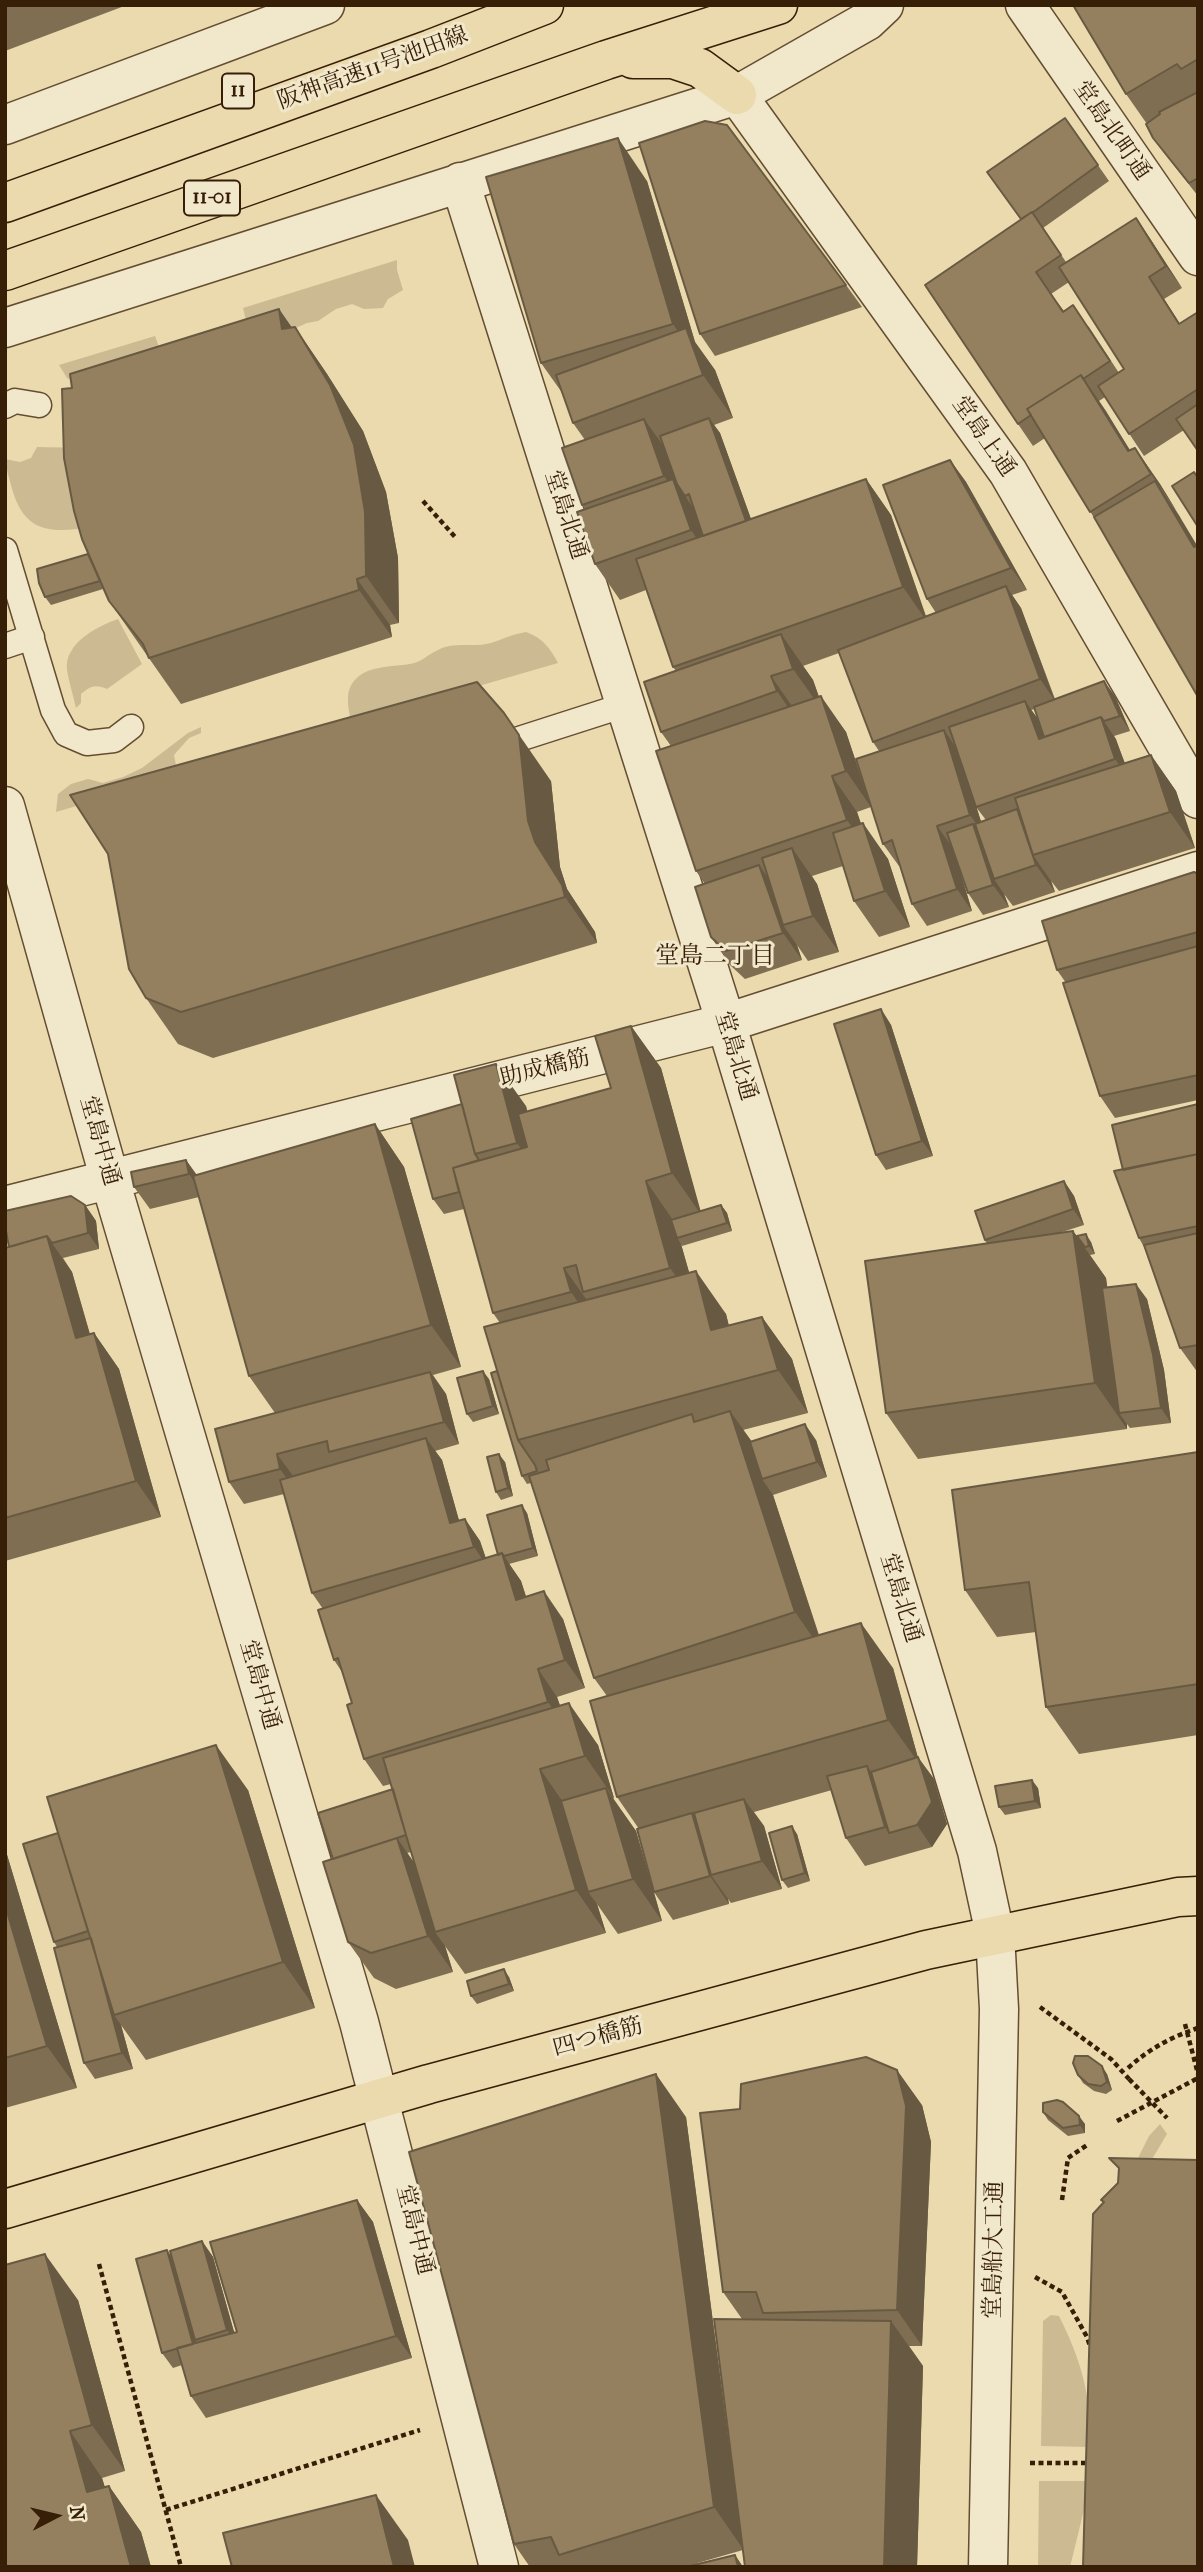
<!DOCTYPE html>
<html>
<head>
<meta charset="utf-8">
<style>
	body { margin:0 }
	#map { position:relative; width:1203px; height:2572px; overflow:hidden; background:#eadaae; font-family:"IM FELL French Canon",serif }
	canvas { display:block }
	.frame { position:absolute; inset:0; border:7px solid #371e07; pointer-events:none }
	.north { position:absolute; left:21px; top:2481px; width:70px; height:70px; -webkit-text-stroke:5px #f1e7ca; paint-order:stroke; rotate:83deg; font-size:19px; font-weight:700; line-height:28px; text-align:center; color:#371e07 }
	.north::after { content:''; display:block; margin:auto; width:24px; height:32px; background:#371e07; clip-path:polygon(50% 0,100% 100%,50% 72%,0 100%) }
</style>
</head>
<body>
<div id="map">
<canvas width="1203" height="2572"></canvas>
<div class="frame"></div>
<div class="north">N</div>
</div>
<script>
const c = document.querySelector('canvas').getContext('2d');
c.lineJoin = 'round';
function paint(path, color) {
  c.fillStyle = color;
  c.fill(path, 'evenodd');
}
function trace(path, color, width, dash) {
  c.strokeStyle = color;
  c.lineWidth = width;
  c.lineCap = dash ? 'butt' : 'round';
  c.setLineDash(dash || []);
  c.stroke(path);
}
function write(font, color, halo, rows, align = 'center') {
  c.font = font + ' "IM FELL French Canon","Noto Serif JP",serif';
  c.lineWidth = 6;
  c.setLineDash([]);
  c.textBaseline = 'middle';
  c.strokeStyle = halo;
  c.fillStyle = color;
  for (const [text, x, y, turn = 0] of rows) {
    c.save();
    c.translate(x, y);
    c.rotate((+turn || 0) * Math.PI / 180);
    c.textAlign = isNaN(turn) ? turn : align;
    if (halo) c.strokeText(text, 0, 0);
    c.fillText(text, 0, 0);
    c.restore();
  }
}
paint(new Path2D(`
	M397,260v10l6,20 -15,9 -5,9 -19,1 -12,-5 -16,5 -18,12 -11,2 -20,9 -37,5 -7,-29z
	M155,336l8,22 -84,26 -12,-6 -8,-13z
	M37,447l48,1 6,79c-43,7 -68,5 -80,-42 -2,-8 -5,-17 -6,-26l15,3 11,-4z
	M118,619l24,45 -35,25c-11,-5 -17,-3 -26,5v9l-5,5c-3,-13 -7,-26 -9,-38 -3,-27 31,-44 51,-51z
	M526,632c17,6 24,16 32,31l-207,60c-2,-14 -7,-30 3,-42 13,-16 38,-14 56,-17 12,-2 17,-9 28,-14 16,-9 36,-2 53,-7 12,-4 22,-9 35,-11z
	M201,727v6l-12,5 -15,17 4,21 -122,36 2,-18 13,-10 17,-5 15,4 20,-6 19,-9 46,-35z
	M1160,2124l7,10 -22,37 -12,-3 16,-32z
	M1051,2315l8,1c23,46 32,80 32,131l-50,-1 2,-125z
	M1039,2481h52l-21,86h-32z`), '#ccba92');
const service = new Path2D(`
	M5,406l10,-5 24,4
	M5,550l48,160 13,24 21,9 27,-3 17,-13
	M5,646l27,-9
	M519,739l106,-34`);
const minor = new Path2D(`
	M1025,5l173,251
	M737,95l271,377 190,327
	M5,125l320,-120
	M460,182l266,841 251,828 18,83 4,75 -11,558
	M5,328l732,-233 130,-74 17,-16
	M5,806l105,374 249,842 140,545
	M5,1206l721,-183 472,-152`);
const primary = new Path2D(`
	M5,2209l424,-125 497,-134 252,-53 20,-1`);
const motorway = new Path2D(`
	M633,59h40l27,9 37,27
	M5,203l426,-154 113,-44
	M5,271l601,-211 172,-55`);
trace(service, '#644d31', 27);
trace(minor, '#644d31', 41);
trace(primary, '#371e07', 41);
trace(motorway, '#371e07', 41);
trace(new Path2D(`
	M423,501l33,37
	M1040,2007l71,52 18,20
	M1185,2024l13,50
	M1128,2068c21,-19 43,-31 70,-40
	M1117,2121l81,-43
	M1062,2200l6,-42 19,-13
	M99,2264l82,303
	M1035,2277l27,15 25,45 3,9
	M1030,2463h61
	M166,2510l254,-80`), '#371e07', 4.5, [5, 3.5]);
trace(service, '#f1e7ca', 24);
trace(minor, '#f1e7ca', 38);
trace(primary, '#eadaae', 38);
trace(motorway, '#eadaae', 38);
trace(new Path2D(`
	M1129,2079l38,39`), '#371e07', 4.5, [5, 3.5]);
paint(new Path2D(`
	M5,5h122l-122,46z
	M1198,5v191l-34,-43 -11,-15 -6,-14 -21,-30z
	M1065,118l44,63 -66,47 23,34 70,-44 15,22 31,48 -18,11 16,25 18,-12v139l-14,-21 -40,26 -39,-59 -6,4 31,49 5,-2 25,36 20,33 18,180 -102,-176 -51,-83 -12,8 -15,-22 3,-204zM1069,282l55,87 -5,4 -30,-46 -25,-16 -13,-17z
	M647,181l48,161 20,28 18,48 -19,7 6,8 31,86 115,-40 25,36 35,101 10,-3 -9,-14 23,-139 16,22 61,108 -15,5 9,13 34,91 60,-3 15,35 -16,5 11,27 26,-8 25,36 19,57 -136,43 -8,-10 4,11 -42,14 -9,-12 5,13 -26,8 -15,-22 -15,-45 19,63 -45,15 -15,-22 -12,-39 -1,1 -16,-22 -4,-93 -6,-9 -34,-89 -36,13 10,14 6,17 27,35 25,75 -14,5 4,12 27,35 22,68 -31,10 -25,-36 -11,-35 -31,10 5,8 22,68 -31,9 -11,-16 5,15 -57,19 -15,-14 -19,-28 -6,-53 -9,-13 -25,-125 -10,-14 15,-61 -3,-4 -27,-77 -26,10 -25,-36 -10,-55 -3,-4 3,-65 -12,-17 -10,-29 -22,-31zM1035,709l3,11 -7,-10zM974,800l2,7 10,13 -5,2z
	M846,285l16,22 -147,49 -15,-22z
	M279,309l13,19 3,-1 32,47 36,57 23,61 12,66 1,65 -9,2 2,12 -211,67 -72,-103 -6,-12 -52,16 -6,-8 43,-43 -16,-166z
	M551,781l9,86 7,22 28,43 2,11 -384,115 -35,-14 -32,-46z
	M1198,874v226l-83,18 -15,-22 -34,-113 -9,-13z
	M881,1009l10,16 42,131 -47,14 -10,-15z
	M631,1026l30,42 39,143 21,-6 6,8 5,18 -50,15 -1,-2 8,29 37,41 3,12 33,-9 30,42 16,54 -65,17 9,12 64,-2 11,37 -54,18 46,140 74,33 25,90 16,21 13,45 -15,23 -67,19 -19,-28 -14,-48 -78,22 10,14 18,63 -51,14 -3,-4 1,5 -56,16 -19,-28 8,29 -44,13 -21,-30 9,29 -141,41 -20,-28 8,26 -57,17 -22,-11 -26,-36 -15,-83 60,-70 -2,-5 -8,2 -19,-27 -12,-56 -10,-31 -8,-12 -11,-51 -11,-16 -28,-99 -40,10 -15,-22 46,-69 -26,-37 -50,-179 -49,12 -16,-22 52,-27 11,15 178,-51 29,43 57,200 -28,8 13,19 13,50 -24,7 7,9 17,61 6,-2 15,22 6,17 12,-3 29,-42 11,43 -29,8 12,17 5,16 37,22 22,69 -28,9 3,8 38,40 16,53 -1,1 23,32 17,58 -14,-60 -22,-32 -10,-101 -13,-18 -63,-195 -4,1 -5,-8 -25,-105 3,-48 -7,-10 -29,-104 -20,5 -11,-15 -22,-80 115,-13 1,6 84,-24zM411,1852l4,12 -8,-11z
	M1198,1104v269l-18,-25 -36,-101 -5,-9 -16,-68z
	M1064,1181l10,15 10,29 -25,8 14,-2 4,5 14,6 4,12 -5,1 16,23 1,9 40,12 17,71 7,53 -41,5 -3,-4v5l-209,30 -32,-46 101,-169 -2,-4z
	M85,1205l11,16 3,28 -36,9 9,14 18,62 4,-1 25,36 42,148 -156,44v-313l5,-1z
	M489,1379l10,35 -26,8 -6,-8z
	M1198,1452v283l-119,19 -33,-47 -10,-75 -39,5 -32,-47z
	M505,1462l8,34 -12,4 -5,-8z
	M1038,1788l3,20 -36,7 -6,-8z
	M248,1790l67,218 -169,52 -25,-35 12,44 -38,10 -11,-16 -27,-116 -3,-5z
	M797,1834l13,47 -22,7 -6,-8z
	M5,1848l72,240 -72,20z
	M509,1977l5,14 -37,13 -6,-8z
	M1107,2074l5,16 -6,4 -12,-3 -11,-8 -5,-8z
	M922,2105l9,37 -9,204h-13l14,20 -6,201h-172l-2,-17 -49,14 41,-9 8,12h-213l-16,-23 172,-427 48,366 8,-164 -19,-27z
	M1043,2112l42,12v9l-17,3 -20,-16z
	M357,2200l16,22 39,136 -206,60 -15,-22 -9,-31 -9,3 -11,-15 10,-96 30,-16 11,16 21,75h3z
	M78,2300l47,171 -23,7 3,9 4,-1 32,46 10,35h-146z`), '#7f6e51');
paint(new Path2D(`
	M618,138l29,43 48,161 20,28 18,48 -30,-43 -6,-17 -24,-34z
	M1136,218l15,22 31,48 -16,-22z
	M1149,277l15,22 30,47 -15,-22z
	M279,309l32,46 -29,-26z
	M295,327l32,47 36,57 23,61 12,66 1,65 -33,-47z
	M1081,375l25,36 40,66 -18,-26z
	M709,418l11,15 40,111 -11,-15z
	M644,419l26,36 11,35 17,25 18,51 -25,-36 -10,-29 -17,-25z
	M1135,448l25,36 16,26 -25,-36z
	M950,460l16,22 61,108 -16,-22z
	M866,479l25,36 37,108 -25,-36z
	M1155,481l25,36 18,30h-4z
	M357,579l33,46 2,12 -33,-47z
	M1006,586l15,22 34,93 -15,-22z
	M781,634l32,46 12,34 -32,-45z
	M771,676l32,46 5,15 -31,-46z
	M1104,681l11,15 15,35 -10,-15z
	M821,696l25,36 25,75 -25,-36z
	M1025,701l16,22 6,18 -8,-2z
	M504,713l47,68 9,86 7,22 28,43 2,11 -32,-46 -30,-55 -7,-21z
	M1101,717l15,22 15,42 -16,-22z
	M944,730l15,22 27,85 -16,-22z
	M1151,755l25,36 19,57 -25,-36z
	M832,776l25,36 15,44 -25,-36z
	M1017,809l19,28 -3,18 18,26 4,11 -19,-27z
	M863,823l25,36 22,68 -25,-36z
	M973,824l15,22 6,33 10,15 5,13 -16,-22z
	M937,826l16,22 19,63 -15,-22z
	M792,848l25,36 22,68 -26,-36z
	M759,865l19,27 5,33 14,20 5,15 -19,-27z
	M881,1009l10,16 42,131 -11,-15z
	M631,1026l30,42 41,148 -30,-43z
	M496,1064l30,42 21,79 -30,-42z
	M375,1124l29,43 57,200 -30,-42z
	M186,1160l15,22 3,14 -15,-22z
	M646,1181l29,42 2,15 4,6 19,66 -30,-42z
	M1064,1181l10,15 10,29 -11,-16z
	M85,1205l11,16 3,28 -11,-16z
	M721,1205l6,8 5,18 -5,-8z
	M1073,1231l33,47 19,134 -6,1 8,11v5l-32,-46z
	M1086,1234l5,8 4,12 -6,-8z
	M47,1236l25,36 29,102 -25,-36z
	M564,1268l30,42 6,24 -29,-42z
	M696,1271l30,43 14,59 -29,-43z
	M1136,1284l11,15 17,71 7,53 -10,-15z
	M762,1317l30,42 16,54 -30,-43z
	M94,1333l25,36 42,148 -25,-36z
	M483,1371l6,8 10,35 -6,-8z
	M430,1372l16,22 13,50 -15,-22z
	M730,1411l30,42 2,26 11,16 52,160 -30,-43z
	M805,1424l11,16 11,37 -10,-15z
	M426,1438l16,22 24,85 -16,-22z
	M277,1454l16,22 3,15 -16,-22z
	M499,1454l6,8 8,34 -5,-8z
	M522,1505l5,8 11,43 -5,-8z
	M465,1519l15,22 9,28 -15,-22z
	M502,1553l19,28 15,46 -20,-27z
	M544,1591l19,28 22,69 -20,-28z
	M861,1623l32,45 27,97 -32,-45z
	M538,1669l19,28 10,33 -19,-28z
	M569,1703l29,42 16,53 -29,-42z
	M216,1745l32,45 67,218 -32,-46z
	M918,1757l16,22 13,45 -15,23 -15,-22z
	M867,1766l19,27 3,40 -4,-6z
	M540,1769l30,43 18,80 9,12 9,29 -30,-43z
	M1032,1780l6,8 3,20 -6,-7z
	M606,1788l30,43 26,90 -29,-42z
	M744,1799l20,27 18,63 -20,-28z
	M692,1813l20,28 -1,34 17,24 1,5 -19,-28z
	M792,1826l5,8 13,47 -5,-8z
	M397,1838l25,36 13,58 10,14 8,26 -25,-36z
	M5,1848l72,240 -30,-42 -42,-141z
	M92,1938l22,77 7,10 12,44 -11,-16z
	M504,1969l5,8 5,14 -5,-7z
	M1102,2066l5,8 5,16 -5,-8z
	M897,2070l25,35 9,37 -9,204 -25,-36z
	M656,2074l30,43 57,432 -29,-42z
	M1079,2116l6,8v9l-5,-8z
	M357,2200l16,22 39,136 -16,-22z
	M202,2241l11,16 25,89 -11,-16z
	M167,2250l11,16 17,74 5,7 -7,-3z
	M45,2254l33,46 47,171 -33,-46z
	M891,2321l32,45 -6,201h-33z
	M70,2431l32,47 17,60 -32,-46z
	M109,2486l32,46 10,35h-20z
	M376,2495l32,45 7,27h-21z
	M735,2555l8,12h-5z`), '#685a42');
const building = new Path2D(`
	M1073,5h125v54l-17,10 -4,-5 -51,30z
	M1198,92v86l-9,5 -36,-45 -7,-14 14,-10 -1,-2z
	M1065,118l33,47 -66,48v-1l-11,7 -34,-47z
	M705,121l22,4 119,160 -146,49 -61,-191z
	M618,138l55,186 -132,39 -55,-186z
	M1032,212l29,43 -25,17 27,40 10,-7 37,56 -27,18 -2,-4 -54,34 4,6 -13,9 -93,-139z
	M1136,218l30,48 -17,11 30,47 19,-12v77l-69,45 -31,-48 26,-17 -65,-102z
	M279,309l3,20 13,-2 35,58 24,60 11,67 1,64 -9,3 2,11 -210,68 -6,-14 -34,-43 -27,-62 -8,-28 -10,-53 -2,-69 10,-1 -2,-14z
	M686,328l17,47 -130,48 -17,-48z
	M1081,375l47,76 7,-3 16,26 -61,38 -63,-103z
	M1198,404v47l-22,-32z
	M709,418l37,103 -43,15 -14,-42 -4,2 -8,-12 -17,-48z
	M644,419l20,57 -82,29 -20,-57z
	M950,460l61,108 -84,31 -44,-114z
	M1194,472l4,6v49l-26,-41z
	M673,479l18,51 -96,34 -18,-52z
	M866,479l37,108 -230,80 -37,-108z
	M1155,481l39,66 4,-2v152l-104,-180z
	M88,554l12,27 -55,16 -6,-14 -2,-14z
	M1006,586l34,93 -167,63 -35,-92z
	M781,634l12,35 -22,7 6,15 -116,41 -17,-50z
	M1104,681l16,35 -16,5 -3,-4 -57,20 -10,-30z
	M477,682l27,31 15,22 9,86 7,21 27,43 3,12 -384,115 -35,-14 -17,-29 -21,-115 -38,-59z
	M821,696l25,75 -14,5 15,44 -151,51 -40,-120z
	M1025,701l14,38 62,-22 14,42 -139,48 -27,-80z
	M944,730l26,85 -33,11 20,63 -45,15 -20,-64 -9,4 -27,-85z
	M1151,755l19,57 -137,43 -18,-57z
	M1017,809l19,56 -42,14 -19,-55z
	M863,823l22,68 -31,10 -21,-68z
	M973,824l20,61 -25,8 -21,-60z
	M792,848l21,68 -30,9 -21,-67z
	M759,865l24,68 -57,18 -15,-14 -16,-50z
	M1194,872l4,2v58l-141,38 -15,-49z
	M1198,946v129l-98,21 -37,-113z
	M881,1009l41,132 -46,14 -42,-131z
	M631,1026l41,147 -26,8 24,87 -87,24 -7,-27 -12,3 7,24 -78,21 -40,-145 74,-21 -9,-33 93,-26 -16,-52z
	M496,1064l21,79 -42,11 -21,-79z
	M462,1104l13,50 4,6 -26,8 6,24 -26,7 -22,-80z
	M1198,1104v50l-75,16 -11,-45z
	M375,1124l56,201 -182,51 -56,-200z
	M1198,1154v72l-59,12 -25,-67z
	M186,1160l3,14 -55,13 -3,-15z
	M1064,1181l9,28 -88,31 -10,-29z
	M71,1196l14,9 3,28 -36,10 -5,-7 -38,11 -4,-21v-15z
	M721,1205l6,18 -50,15 -6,-18z
	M1073,1231l22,152 -209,30 -21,-152z
	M1198,1233v112l-18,3 -36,-103z
	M1086,1234l3,12 -4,1 -8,-11z
	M47,1236l29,102 18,-5 42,148 -131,37v-270z
	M696,1271l15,59 51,-13 16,53 -260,70 -34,-113z
	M1136,1284l17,71 8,53 -42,5 -17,-125z
	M483,1371l10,35 -26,8 -10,-36z
	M497,1371l21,69 17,25 2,6 -15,5 -31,-103z
	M430,1372l14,50 -115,30 -2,-11 -50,13 3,15 -51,13 -14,-53z
	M730,1411l65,201 -201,66 -65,-202 20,-6 -3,-10 146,-46 2,8z
	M805,1424l12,38 -55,17 -12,-37z
	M426,1438l24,85 15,-4 9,28 -162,46 -32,-113z
	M1198,1452v232l-152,23 -17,-125 -64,8 -13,-100z
	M499,1454l9,34 -12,4 -9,-35z
	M522,1505l11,43 -29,8 -2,-3 -4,2 -11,-40z
	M502,1553l14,47 28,-9 21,69 -27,9 10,33 -184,57 -17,-54 5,-2 -14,-45 -4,2 -16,-50z
	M861,1623l27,97 -271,77 -27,-96z
	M569,1703l16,53 -45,13 36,121 -141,42 -52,-174z
	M216,1745l67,217 -169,53 -67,-218z
	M918,1757l14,45 -15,23 -28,8 -18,-61z
	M867,1766l18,61 -39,11 -19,-62z
	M1032,1780l3,21 -36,6 -4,-21z
	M606,1788l27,91 -45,13 -27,-91z
	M393,1789l13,46 -73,24 -15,-46z
	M744,1799l18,62 -51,14 -17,-62z
	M692,1813l18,63 -56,16 -17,-63z
	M792,1826l13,47 -23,7 -13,-47z
	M58,1833l30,98 -34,11 -31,-98z
	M397,1838l31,98 -57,17 -23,-11 -25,-80z
	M5,1905l42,141 -42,12z
	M91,1938l8,29 23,86 -38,10 -30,-115z
	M504,1969l5,15 -38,12 -4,-15z
	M1075,2056h13l14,10 5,16 -6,4 -13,-2 -10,-9 -5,-12z
	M866,2057l31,13 9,36 -9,204 -134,3 -7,-21h-33l-23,-179 40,-4 1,-25z
	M656,2074l58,433 -155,48 -8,-18 -37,7 -105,-392z
	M1057,2100l6,2 16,14 1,9 -17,3 -20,-16v-9z
	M1109,2158l89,2v407h-115l10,-353 11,-12 -3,-2 17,-17 1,-15z
	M357,2200l39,136 -205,60 -14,-48 60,-16 -27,-90z
	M202,2241l25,89 -32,10 -25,-89z
	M167,2250l26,94 -31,9 -26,-94z
	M45,2254l47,171 -22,6 17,61 22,-6 22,81h-126v-302z
	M714,2319l177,2 -7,246h-139z
	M376,2495l18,72h-162l-9,-34z
	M735,2555l3,12h-48v-1z`);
paint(building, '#94805e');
trace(building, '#685a42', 2);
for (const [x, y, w] of [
	[238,91,32],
	[212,198,56]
]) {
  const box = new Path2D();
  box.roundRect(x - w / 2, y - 17.5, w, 35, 5);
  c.fillStyle = '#f1e7ca';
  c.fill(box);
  trace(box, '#371e07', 2);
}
write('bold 21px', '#371e07', null, [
	["11",238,91],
	["11-01",212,198]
]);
write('23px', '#371e07', '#f1e7ca', [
	["阪神高速11号池田線",373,69,-20],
	["堂島北町通",1111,131,55],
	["堂島上通",983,437,55],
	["堂島北通",565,515,72],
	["堂島北通",735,1056,73],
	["助成橋筋",545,1069,-14],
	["堂島中通",99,1141,74],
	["堂島北通",900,1598,73],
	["堂島中通",259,1685,74],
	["四つ橋筋",598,2038,-15],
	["堂島中通",414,2230,76],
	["堂島船大工通",995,2250,-89]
]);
write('24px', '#371e07', '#f1e7ca', [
	["堂島二丁目",715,957]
]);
</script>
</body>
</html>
